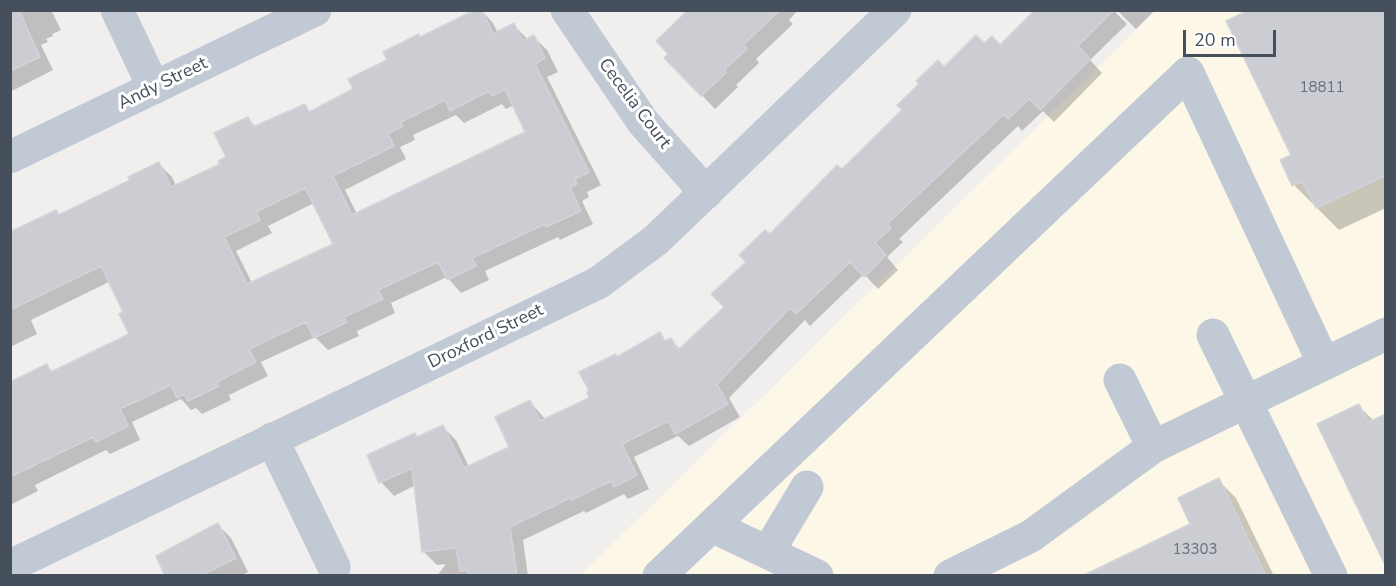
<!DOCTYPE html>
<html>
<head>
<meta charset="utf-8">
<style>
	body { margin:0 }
	#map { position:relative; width:1396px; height:586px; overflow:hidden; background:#f1eeee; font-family:"Nunito Sans",sans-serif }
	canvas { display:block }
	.frame { position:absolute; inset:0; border:12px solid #46505c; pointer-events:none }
	.scale { position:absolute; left:1183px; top:30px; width:93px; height:27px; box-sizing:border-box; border:3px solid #46505c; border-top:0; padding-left:8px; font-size:18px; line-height:21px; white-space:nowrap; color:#46505c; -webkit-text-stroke:4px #fff; paint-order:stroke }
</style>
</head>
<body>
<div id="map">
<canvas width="1396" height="586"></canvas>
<div class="frame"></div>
<div class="scale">20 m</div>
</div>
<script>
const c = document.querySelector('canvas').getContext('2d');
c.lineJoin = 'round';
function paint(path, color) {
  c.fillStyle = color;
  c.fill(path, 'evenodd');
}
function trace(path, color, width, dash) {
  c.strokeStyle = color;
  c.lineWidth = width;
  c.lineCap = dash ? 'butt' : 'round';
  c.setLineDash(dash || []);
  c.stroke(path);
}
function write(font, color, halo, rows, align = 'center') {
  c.font = font + ' "Nunito Sans",sans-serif';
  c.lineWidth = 6;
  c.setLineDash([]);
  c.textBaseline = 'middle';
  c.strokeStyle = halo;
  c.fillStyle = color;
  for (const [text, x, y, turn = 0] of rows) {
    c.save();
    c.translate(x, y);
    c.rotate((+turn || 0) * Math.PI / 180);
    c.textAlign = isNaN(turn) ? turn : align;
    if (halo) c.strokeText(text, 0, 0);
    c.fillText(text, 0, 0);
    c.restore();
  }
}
paint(new Path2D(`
	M1155,11h230v564l-805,1z`), '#fcf7e7');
paint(new Path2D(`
	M10,10h41l10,20 -9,4 1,2 -7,3 2,3 -7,3 12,25 -43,22z
	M481,10l12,13 5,10 16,-8 14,15 6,-3 13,13 11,22 -11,5 54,108 -14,7 2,5 -7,4 11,23 -33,16 -2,-3 -73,34 4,9 -28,13 -14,-16 -56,26 4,10 -38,18 2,5 -31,14 -13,-13 -54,25 7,14 -39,19 2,5 -29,14 -6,-6 -5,2 -10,-11 -49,23 8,18 -30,14 -4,-4 -71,35 3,6 -28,14v-112l37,-27 7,7 77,-38 -6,-22 -16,-31 -78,38 6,14 -27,13v-82l46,-54 4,5 72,-35 27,-17 13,13 4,9 46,-21 6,-7 20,-39 9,9 47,-22 7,6 44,-22 34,-29 32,-23zM502,104l4,5 8,-4 13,28 -170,81 -12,-24 61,-31 -6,-12 15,-7 -2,-5 43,-20 8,8zM314,203l21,42 -83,38 -16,-32 36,-18 -4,-7z
	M682,10h116l-9,10 4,4 -37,35 3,4 -23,22 2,2 -23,22 -49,-51 20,-43z
	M1037,10h80l-2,2 12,12 -37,36 12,13 -48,49 -11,-11 -21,20 -4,-5 -119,113 4,3 -16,15 11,13 -20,19 -14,-15 -54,52 -5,-6 -76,78 11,19 -51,29 -11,-10 -44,21 15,32 -21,10 -4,-5 -38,19 -2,-2 -61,29 5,36h-91l9,-12 -9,1 -13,-13 -8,-67 -22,11 -13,-14 -12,-26 49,-18 25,-11 13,13 13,27 42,-20 19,-45 16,18 45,-21 27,-41 42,-24 7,8 4,-2 10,10 45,-43 22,-45 22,-26 72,-65 102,-102 40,-24 17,2z
	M1117,10h38l-19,19z
	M1386,10v198l-47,22 -45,-45 -1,-29z
	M1358,405l16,16 12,143z
	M1218,480l18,18 38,78h-189l107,-52z
	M218,525l13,13 17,34 -8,4h-73z`), '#0003');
const building = new Path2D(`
	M10,10h9l21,47 -30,14z
	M475,10h7l11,24 21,-11 9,18 11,-6 11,23 -10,6 54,108 -14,7 2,5 -7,3 11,24 -35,16 -1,-3 -73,34 4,8 -29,14 -9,-18 -60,28 5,9 -39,18 3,5 -33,16 -8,-16 -57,27 7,13 -39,20 2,4 -31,15 -4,-7 -7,4 -6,-13 -51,24 8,17 -32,16 -3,-5 -83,40v-95l37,-18 4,8 78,-38 -10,-20 4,-2 -22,-46 -91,44v-78l46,-22 3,5 71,-35 -2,-3 31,-15 12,25 49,-23 -2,-3 8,-4 -12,-24 34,-16 5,10 52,-23 4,8 44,-23 -5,-10 39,-19 -4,-8 36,-18 1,3zM505,89l20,43 -173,83 -19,-39 61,-30 -6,-13 15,-7 -2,-4 44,-22 5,11 39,-20 3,5zM305,188l28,56 -86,40 -23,-47 36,-17 -4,-8z
	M688,10h92l-37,35 4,4 -23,21 2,3 -25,23 -37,-38 4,-4 -12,-13z
	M1035,10h79l-36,36 12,13 -50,51 -11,-11 -21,20 -4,-5 -117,110 4,4 -16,15 11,12 -22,22 -14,-15 -54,52 -6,-6 -73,76 11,20 -53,30 -7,-13 -46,23 15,31 -23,12 -3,-6 -40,19 -1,-2 -60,29 7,49h-49l-1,-6 -7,1 -4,-23 -34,4 -10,-84 -33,15 -12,-28 48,-22 2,4 26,-12 21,43 45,-21 -14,-30 35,-17 10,21 49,-23 -2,-6 2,-1 -10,-19 37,-18 1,3 43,-25 5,9 6,-3 7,12 46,-43 -13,-13 35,-32 -7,-7 26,-25 5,4 67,-69 5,4 60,-59 -5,-5 22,-21 -3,-3 22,-21 6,7 32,-32 8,8 8,-7 8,9z
	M1249,10h137v165l-70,33 -14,-27 -10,5 -12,-26 11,-5 -65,-134z
	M1359,404l9,18 18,-8v153l-69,-143z
	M1219,478l47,98h-184l108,-52 -12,-26z
	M218,523l18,35 -36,18h-35l-9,-20z`);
paint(building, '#cbcdd3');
trace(building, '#d2d4da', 1.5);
trace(new Path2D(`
	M117,10l37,78
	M567,10l76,112 63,71
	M10,157l305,-147
	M1213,335l118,241
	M1120,380l33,67
	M272,439l62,128
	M712,526l105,50
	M768,552l39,-65
	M10,566l588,-283 58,-43 239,-230
	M659,576l529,-503 136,291
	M950,576l81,-40 122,-89 233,-113`), '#c1c9d4', 33);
write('15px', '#676f7a', null, [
	["18811",1322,88],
	["13303",1195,550]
]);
write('18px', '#46505c', '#fff', [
	["Andy Street",163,84,-26],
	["Cecelia Court",634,104,53],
	["Droxford Street",486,337,-26]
]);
</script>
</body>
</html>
